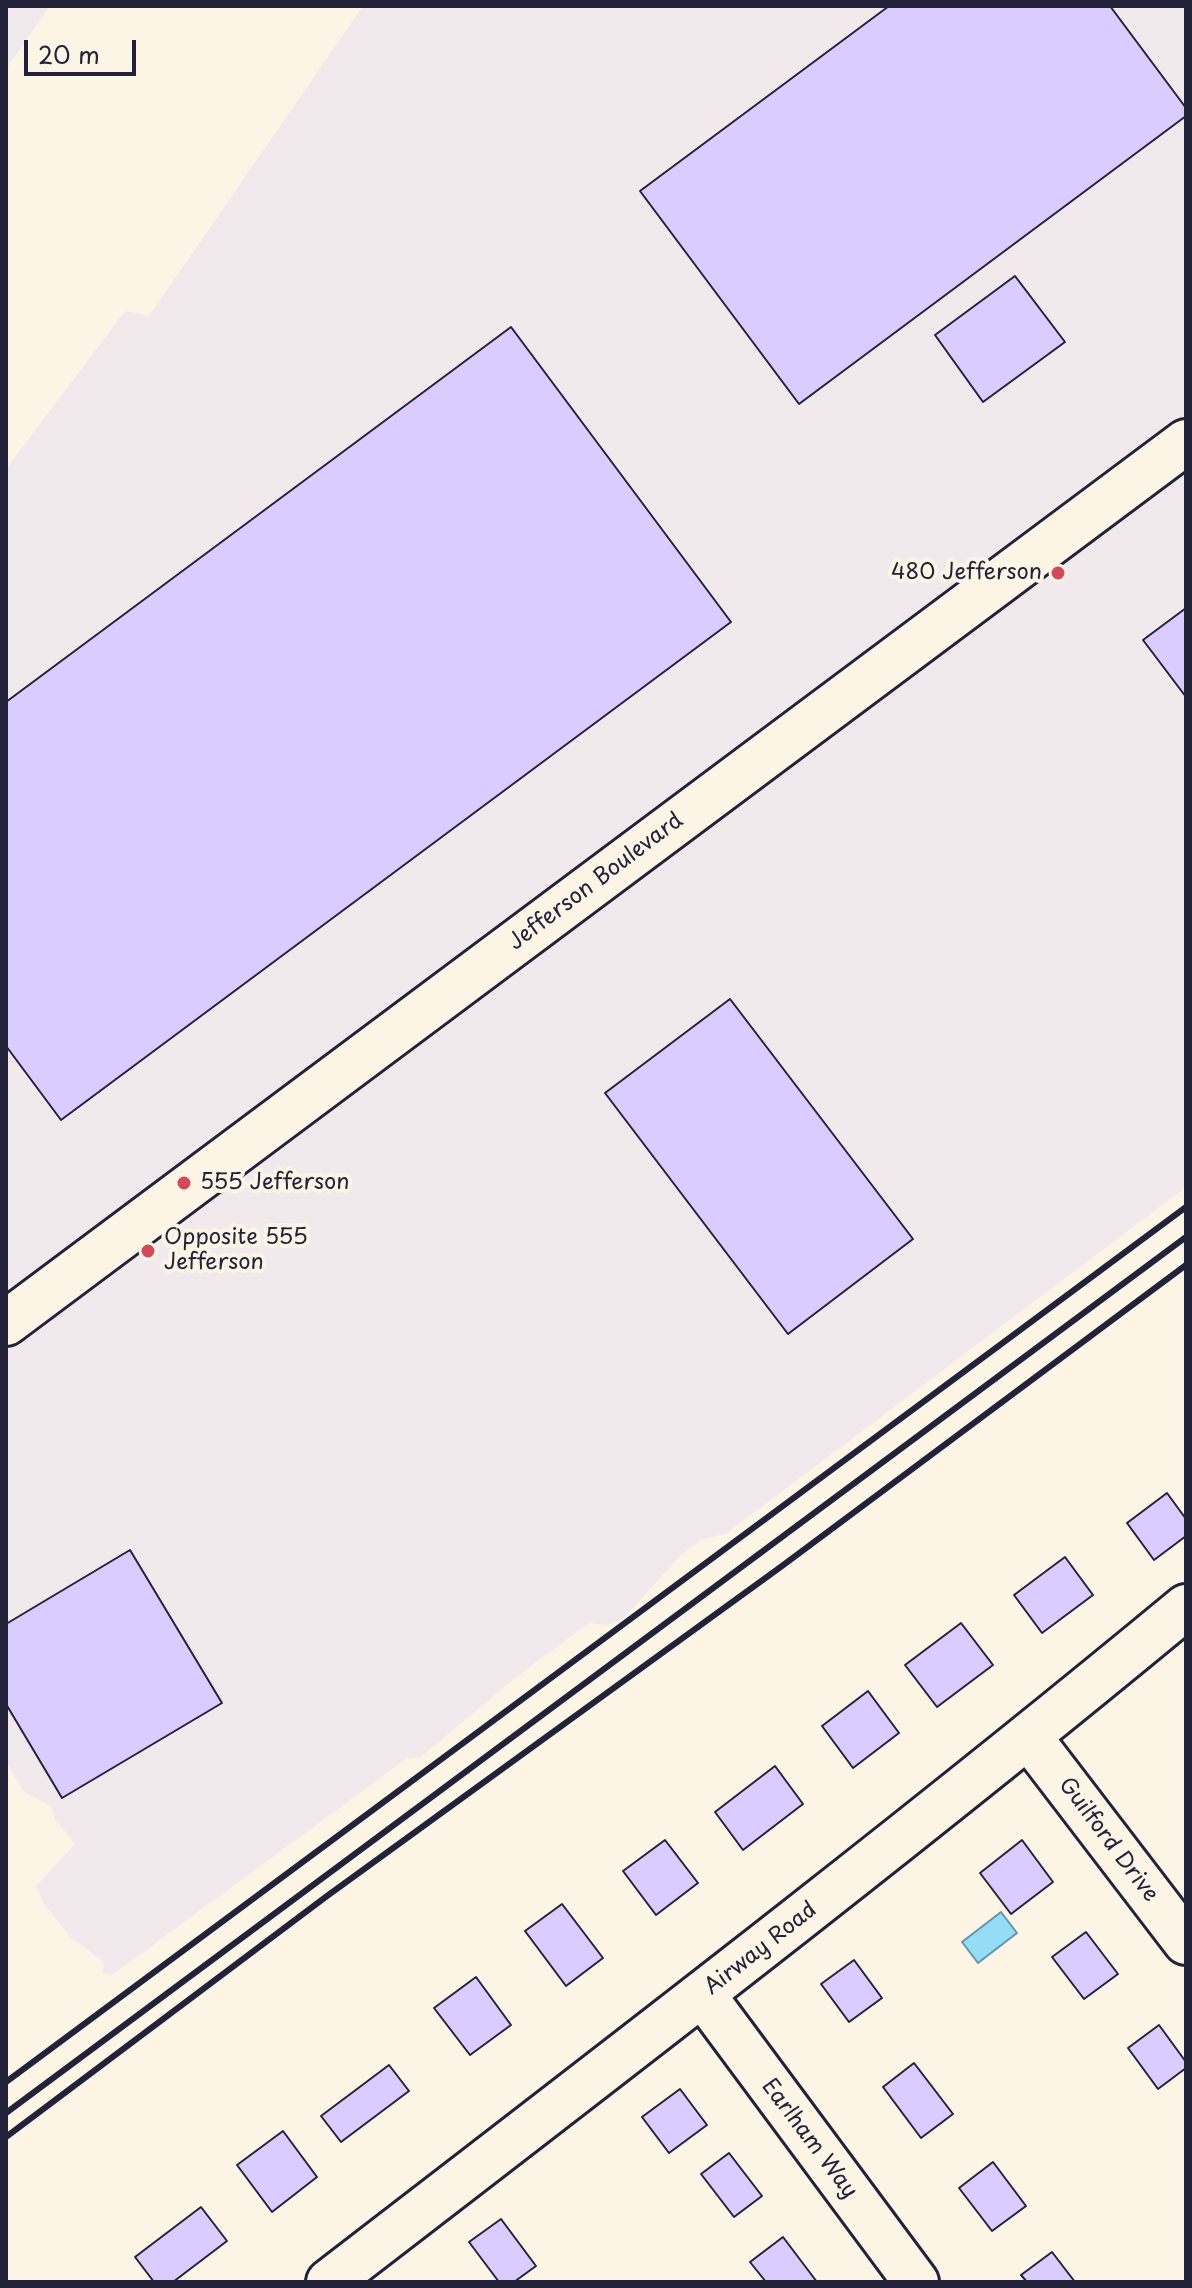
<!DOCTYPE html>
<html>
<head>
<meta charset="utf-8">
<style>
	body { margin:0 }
	#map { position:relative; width:1192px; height:2288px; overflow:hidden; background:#fcf5e5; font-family:"Playpen Sans",sans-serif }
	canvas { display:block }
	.frame { position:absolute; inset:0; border:8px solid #22223b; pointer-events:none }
	.scale { position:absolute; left:24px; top:40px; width:112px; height:36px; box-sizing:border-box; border:4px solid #22223b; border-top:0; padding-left:10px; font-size:24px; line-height:28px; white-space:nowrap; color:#22223b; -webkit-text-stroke:6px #fcf5e5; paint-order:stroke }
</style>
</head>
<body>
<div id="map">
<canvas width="1192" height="2288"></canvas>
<div class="frame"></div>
<div class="scale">20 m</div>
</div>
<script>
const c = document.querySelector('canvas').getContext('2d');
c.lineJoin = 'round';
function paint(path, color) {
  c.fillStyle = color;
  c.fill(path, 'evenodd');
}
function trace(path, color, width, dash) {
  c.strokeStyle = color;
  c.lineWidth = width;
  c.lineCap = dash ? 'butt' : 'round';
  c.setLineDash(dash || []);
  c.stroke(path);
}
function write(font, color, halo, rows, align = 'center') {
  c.font = font + ' "Playpen Sans",sans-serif';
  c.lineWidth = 8;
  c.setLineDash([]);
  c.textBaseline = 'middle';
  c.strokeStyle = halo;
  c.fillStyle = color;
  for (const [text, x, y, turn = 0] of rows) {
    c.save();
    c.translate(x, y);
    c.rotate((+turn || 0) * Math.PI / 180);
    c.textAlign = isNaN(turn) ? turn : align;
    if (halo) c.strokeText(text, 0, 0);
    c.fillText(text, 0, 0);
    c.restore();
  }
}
paint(new Path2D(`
	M6,6h44l-44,63z
	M363,6h823v1181l-459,346 -26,7 -21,16 -58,64 -15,5 -18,-2 -70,52 -98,82 -15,2 -294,216 -9,-2 1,-11 -33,-24 -27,-34 -8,-18 39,-42 -20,-25 -4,-13 -27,-14 -18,-30v-1293l119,-158 24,5z`), '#f2e9ed');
const water = new Path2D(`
	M1001,1912l16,21 -39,30 -16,-21z`);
paint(water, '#95ddf7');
trace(water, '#6792ac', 2);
const building = new Path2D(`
	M889,6h221l76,102v8l-387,288 -159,-213z
	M1015,276l50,66 -82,60 -48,-67z
	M511,327l220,295 -670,498 -55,-74v-344z
	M1186,608v89l-43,-57z
	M730,999l183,240 -125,95 -183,-241z
	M1167,1493l19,26v17l-32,24 -27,-37z
	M130,1550l92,153 -160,95 -56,-94v-80z
	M1065,1557l28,38 -51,38 -28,-38z
	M961,1623l32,42 -56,42 -32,-42z
	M868,1691l31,42 -46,35 -31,-42z
	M775,1766l28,38 -60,46 -28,-38z
	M665,1840l33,43 -42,32 -33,-44z
	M1022,1840l31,42 -42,32 -31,-41z
	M562,1904l41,54 -37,28 -41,-55z
	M1086,1932l32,42 -34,25 -32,-42z
	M854,1960l28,38 -33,24 -28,-38z
	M476,1977l35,48 -41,30 -36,-47z
	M1159,2025l27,37v6l-28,21 -30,-41z
	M914,2063l39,51 -32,24 -38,-51z
	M389,2065l20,26 -68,51 -20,-26z
	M680,2089l27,36 -38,28 -27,-36z
	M283,2131l34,46 -45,35 -35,-47z
	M729,2153l33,43 -28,21 -33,-43z
	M993,2162l33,44 -34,25 -33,-43z
	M201,2207l26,34 -54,41h-19l-19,-25z
	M501,2219l35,47 -22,16h-15l-30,-40z
	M783,2237l34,45h-51l-16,-20z
	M1052,2252l23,30h-48l-6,-7z`);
paint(building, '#daccff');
trace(building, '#22223b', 2);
const street = new Path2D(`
	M1029,1737l157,205
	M703,1995l213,287
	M329,2282c288,-222 577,-443 857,-675`);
const secondary = new Path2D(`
	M6,1323l1180,-881`);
trace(street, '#22223b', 50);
trace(secondary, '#22223b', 50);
trace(street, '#fcf5e5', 44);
trace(secondary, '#fcf5e5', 44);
trace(new Path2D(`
	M6,2082l1180,-875
	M6,2113l1180,-876
	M6,2137l321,-241 455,-330 404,-301`), '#22223b', 6);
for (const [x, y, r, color] of [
	[1058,573,8,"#d1495b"],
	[184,1183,8,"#d1495b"],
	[148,1251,8,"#d1495b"]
]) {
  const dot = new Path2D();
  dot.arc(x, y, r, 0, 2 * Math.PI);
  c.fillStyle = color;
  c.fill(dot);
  trace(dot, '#fcf5e5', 3);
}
write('22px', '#22223b', '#fcf5e5', [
	["480 Jefferson",1042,573,"right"],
	["555 Jefferson",200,1183],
	["Opposite 555",164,1238],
	["Jefferson",164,1263]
], 'left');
write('22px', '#22223b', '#fcf5e5', [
	["Jefferson Boulevard",596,882,-37],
	["Guilford Drive",1108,1840,53],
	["Airway Road",761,1949,-38],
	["Earlham Way",809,2139,53]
]);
</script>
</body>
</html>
